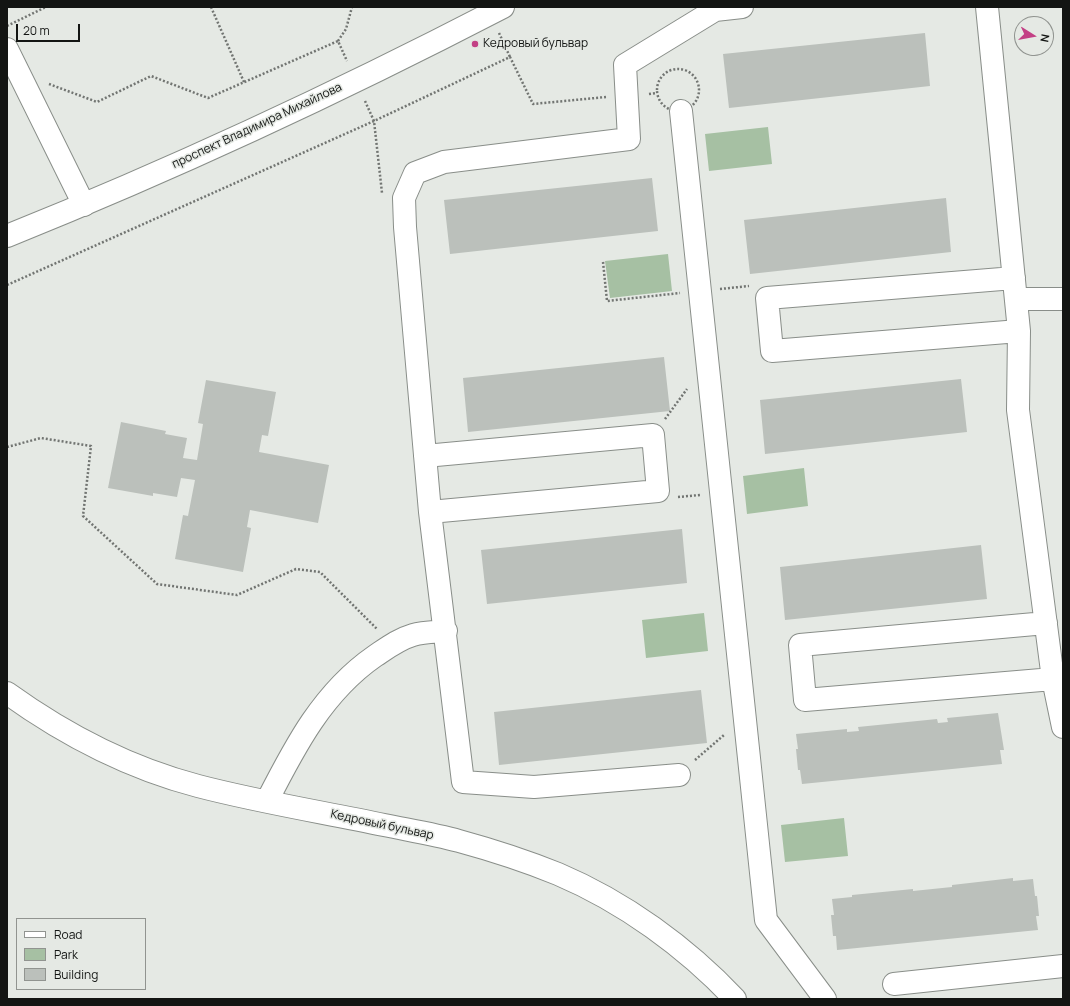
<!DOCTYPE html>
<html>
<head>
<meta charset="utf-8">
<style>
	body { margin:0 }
	#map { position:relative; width:1070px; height:1006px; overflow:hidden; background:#e5e9e4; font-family:Manrope,sans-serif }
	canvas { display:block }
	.frame { position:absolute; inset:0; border:8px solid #131513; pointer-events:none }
	.legend { position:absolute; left:16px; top:918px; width:130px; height:72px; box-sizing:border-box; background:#e5e9e4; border:1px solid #919490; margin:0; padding:5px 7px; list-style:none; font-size:12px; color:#131513 }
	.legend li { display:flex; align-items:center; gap:8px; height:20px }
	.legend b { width:20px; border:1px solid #919490 }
	.north { position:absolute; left:1014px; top:16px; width:40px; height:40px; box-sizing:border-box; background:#e5e9e4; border:1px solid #919490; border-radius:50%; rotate:101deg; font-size:11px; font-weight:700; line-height:16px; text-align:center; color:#131513 }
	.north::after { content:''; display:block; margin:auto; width:14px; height:18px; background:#c34085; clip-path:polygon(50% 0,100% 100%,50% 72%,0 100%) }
	.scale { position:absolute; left:16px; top:24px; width:64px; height:18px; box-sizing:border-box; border:2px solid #131513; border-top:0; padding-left:5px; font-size:12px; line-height:14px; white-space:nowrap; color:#131513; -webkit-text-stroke:3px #e5e9e4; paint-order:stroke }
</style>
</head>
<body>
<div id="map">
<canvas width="1070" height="1006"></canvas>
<div class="frame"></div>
<ul class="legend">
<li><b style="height:5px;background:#fff"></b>Road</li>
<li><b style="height:11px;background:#a6c0a3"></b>Park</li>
<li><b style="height:11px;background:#bbc0bb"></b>Building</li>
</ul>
<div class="north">N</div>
<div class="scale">20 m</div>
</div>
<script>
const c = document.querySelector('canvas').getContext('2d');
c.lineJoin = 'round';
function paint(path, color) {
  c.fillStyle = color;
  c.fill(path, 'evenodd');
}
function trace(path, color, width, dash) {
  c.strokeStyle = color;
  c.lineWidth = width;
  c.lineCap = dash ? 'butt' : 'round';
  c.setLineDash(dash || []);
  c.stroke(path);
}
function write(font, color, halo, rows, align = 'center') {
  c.font = font + ' Manrope,sans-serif';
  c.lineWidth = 3;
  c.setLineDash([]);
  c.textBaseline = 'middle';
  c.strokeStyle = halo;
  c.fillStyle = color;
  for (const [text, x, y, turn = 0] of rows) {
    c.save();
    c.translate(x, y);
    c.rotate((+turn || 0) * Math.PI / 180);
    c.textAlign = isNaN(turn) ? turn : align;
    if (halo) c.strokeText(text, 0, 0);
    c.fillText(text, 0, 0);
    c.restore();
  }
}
paint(new Path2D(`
	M768,127l4,37 -63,7 -4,-37z
	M668,254l4,37 -62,7 -5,-37z
	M804,468l4,38 -61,8 -4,-38z
	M704,613l4,38 -62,7 -4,-38z
	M844,818l4,38 -63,6 -4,-37z`), '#a6c0a3');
paint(new Path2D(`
	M925,33l5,53 -201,22 -6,-54z
	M652,178l6,53 -208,23 -6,-54z
	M946,198l5,54 -201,22 -6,-54z
	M664,357l6,54 -202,21 -5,-54z
	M961,379l6,53 -202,22 -5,-54z
	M206,380l70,12 -8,44 -6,-1 -3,17 70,13 -11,58 -68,-13 -3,17 4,1 -8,44 -68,-13 8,-44 5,1 7,-36 -14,-2 -4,19 -24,-4v3l-45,-8 13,-66 45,9 -1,3 22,4 -4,20 14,2 6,-36 -5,-1z
	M682,529l5,54 -200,21 -6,-54z
	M981,545l6,54 -202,21 -5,-53z
	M701,690l6,53 -208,22 -5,-53z
	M998,713l6,37h-4l2,14 -200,20 -2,-14h-2l-2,-21h2l-2,-15 51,-5v3l12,-1 -1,-4 79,-8 1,4 10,-1 -1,-4z
	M1013,878v3l20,-2 2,17h2l2,20h-3l2,14 -201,20 -1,-14h-3l-2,-21h3l-2,-16 20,-2v-2l61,-6v2l39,-4v-2z`), '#bbc0bb');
const minor = new Path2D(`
	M987,7l32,324 -1,79 35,269 10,48
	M7,49l77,156
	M681,111l85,809 59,79
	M1014,278l-247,20 5,53 247,-20
	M1016,299h47
	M425,456l228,-21 5,56 -228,21
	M1046,623l-246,22 5,55 248,-21
	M7,693c57,41 122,75 191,93 61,16 124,26 186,39 24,5 50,9 75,16 33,9 67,20 99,33 66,28 128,73 177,125
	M679,775l-145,12 -71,-5 -33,-270 -25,-285 -1,-29 11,-25 29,-11 185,-23 -4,-74 90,-55 27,-3
	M267,801c28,-55 56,-109 108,-145 12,-8 24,-17 38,-21 10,-3 22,-3 33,-4
	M894,984l169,-18`);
const major = new Path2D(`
	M7,236c169,-68 334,-145 496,-229`);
trace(minor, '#898e89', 24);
trace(major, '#898e89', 24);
trace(new Path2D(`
	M211,7l33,75
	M7,26l39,-19
	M499,33l11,24
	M338,41l8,-12 6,-22
	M657 90a21 21 0 1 1 42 0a21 21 0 1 1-42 0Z
	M49,84l48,18 54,-26 57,22 130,-57 9,20
	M649,94l7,-1
	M365,101l9,20 8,72
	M603,262l4,39 73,-8
	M7,285l367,-164 136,-64 23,47 73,-7
	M720,289l29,-3
	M665,419l22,-30
	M7,447l34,-9 50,8 -8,70 74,68 80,11 59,-26 24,3 57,57
	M678,497l22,-2
	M695,760l29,-25`), '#727572', 2.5, [2, 2]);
trace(minor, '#fff', 22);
trace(major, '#fff', 22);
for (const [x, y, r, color] of [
	[475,44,4,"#c34085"]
]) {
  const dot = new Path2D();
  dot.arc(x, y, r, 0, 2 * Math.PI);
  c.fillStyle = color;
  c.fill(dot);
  trace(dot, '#e5e9e4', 1.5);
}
write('12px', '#131513', '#e5e9e4', [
	["Кедровый бульвар",483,44]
], 'left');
write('12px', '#131513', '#e5e9e4', [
	["проспект Владимира Михайлова",257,126,-25],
	["Кедровый бульвар",382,825,12]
]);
</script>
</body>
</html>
